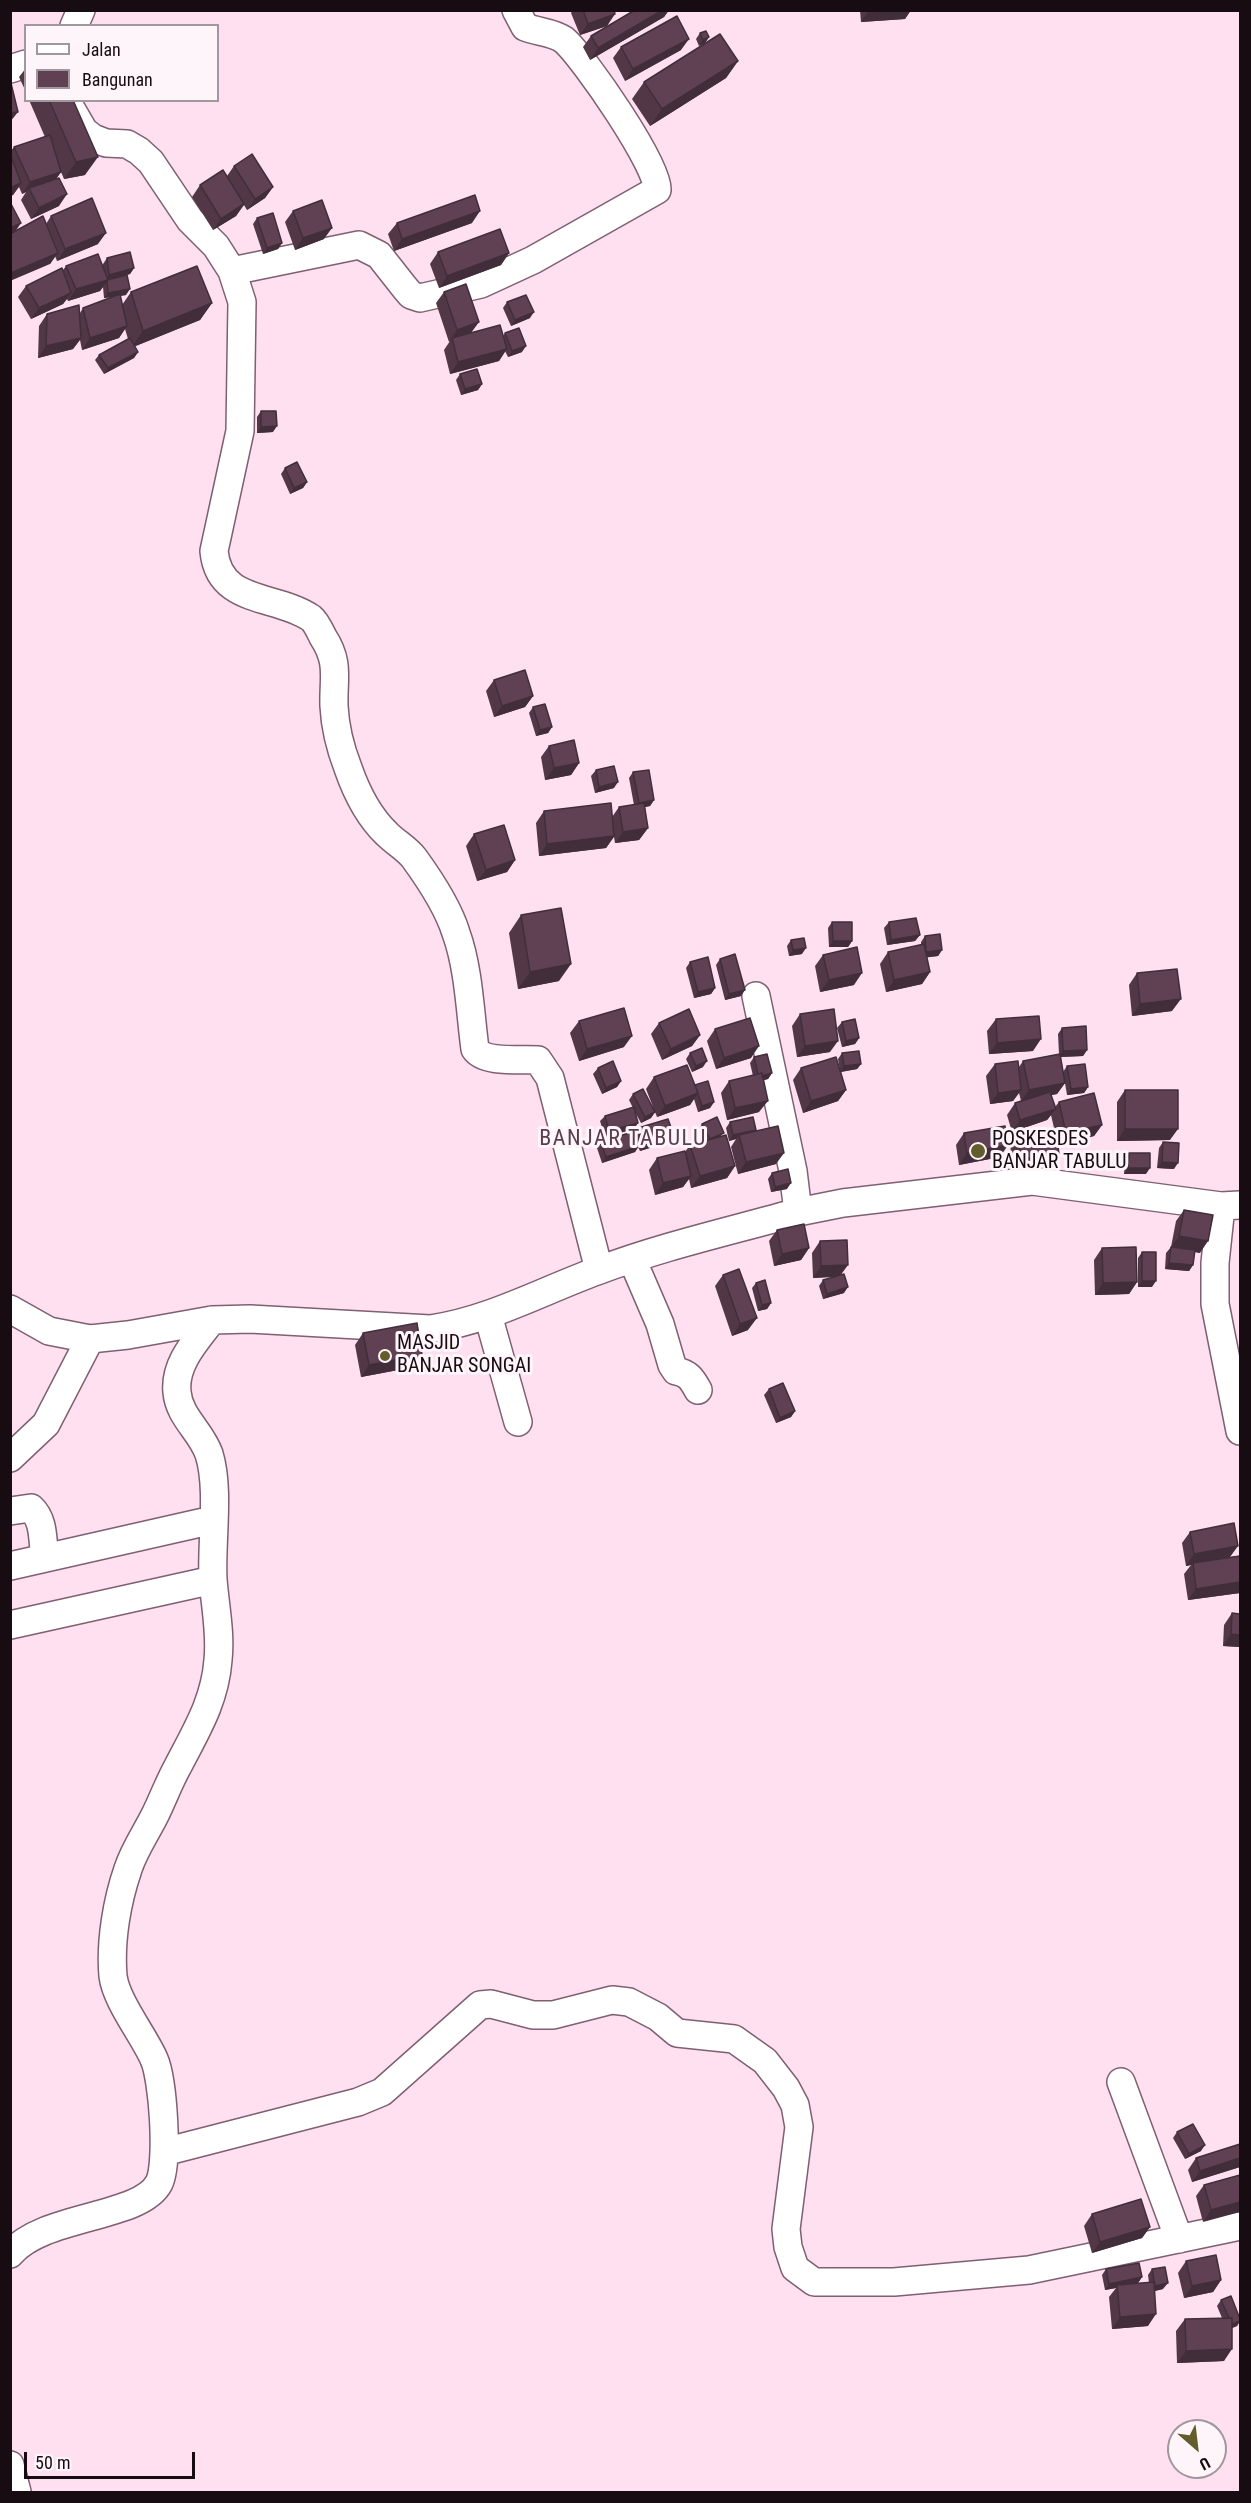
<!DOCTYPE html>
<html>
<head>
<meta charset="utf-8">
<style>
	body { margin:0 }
	#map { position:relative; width:1251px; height:2503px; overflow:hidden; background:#fee0f1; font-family:"Roboto Condensed",sans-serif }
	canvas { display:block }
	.frame { position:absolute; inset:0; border:12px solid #180c13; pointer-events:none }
	.legend { position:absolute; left:24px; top:24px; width:195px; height:78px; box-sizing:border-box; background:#fdf5f9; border:2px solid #a1989d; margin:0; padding:8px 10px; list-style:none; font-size:18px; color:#180c13 }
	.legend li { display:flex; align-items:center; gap:12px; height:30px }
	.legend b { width:30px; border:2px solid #a1989d }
	.north { position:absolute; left:1167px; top:2419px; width:60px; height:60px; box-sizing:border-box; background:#fdf5f9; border:2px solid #a1989d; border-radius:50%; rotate:152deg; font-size:16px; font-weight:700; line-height:24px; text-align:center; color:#180c13 }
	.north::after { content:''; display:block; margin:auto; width:21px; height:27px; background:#625d2a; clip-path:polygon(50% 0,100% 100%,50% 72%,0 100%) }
	.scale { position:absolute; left:24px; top:2452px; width:171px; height:27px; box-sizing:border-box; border:3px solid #180c13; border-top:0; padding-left:8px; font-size:18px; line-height:21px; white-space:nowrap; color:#180c13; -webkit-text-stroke:4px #fdf5f9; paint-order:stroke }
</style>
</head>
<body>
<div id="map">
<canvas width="1251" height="2503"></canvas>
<div class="frame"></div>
<ul class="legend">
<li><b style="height:8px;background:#fff"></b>Jalan</li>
<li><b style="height:16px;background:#5f4153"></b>Bangunan</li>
</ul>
<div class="north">U</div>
<div class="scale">50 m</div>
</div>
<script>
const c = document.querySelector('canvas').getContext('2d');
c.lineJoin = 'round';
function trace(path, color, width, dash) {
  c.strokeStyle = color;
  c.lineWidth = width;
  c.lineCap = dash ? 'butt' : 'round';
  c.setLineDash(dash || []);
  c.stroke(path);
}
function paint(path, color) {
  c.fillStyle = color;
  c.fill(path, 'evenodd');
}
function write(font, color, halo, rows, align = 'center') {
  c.font = font + ' "Roboto Condensed",sans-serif';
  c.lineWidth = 6;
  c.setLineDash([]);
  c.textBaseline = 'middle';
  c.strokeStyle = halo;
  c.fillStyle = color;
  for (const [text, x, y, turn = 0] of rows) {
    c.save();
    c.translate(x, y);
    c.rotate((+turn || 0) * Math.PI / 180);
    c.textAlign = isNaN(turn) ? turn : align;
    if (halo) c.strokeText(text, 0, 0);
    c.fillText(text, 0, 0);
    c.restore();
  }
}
const minor = new Path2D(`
	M74,26l7,-16
	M10,69l16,-5
	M66,100l18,31 9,7 13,5 21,1 12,7 12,11 39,58 26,26 16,25 127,-26 20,10 26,33 6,7 9,3 61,-14 52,-24 124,-70c4,-21 -74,-134 -93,-150 -11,-8 -27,-8 -39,-13l-9,-17
	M232,271l10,31 -2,129 -26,120c5,54 62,43 97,67 5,4 9,13 12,19 17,26 10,41 11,69 1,20 7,44 14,62 8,23 21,49 39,66 9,9 19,14 27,24 16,22 34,49 42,75 13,36 14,79 19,116 9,14 46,10 63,11l12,18 49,192
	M1240,1205l-19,1 -6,57v41l25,127
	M798,1212l45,-9 189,-22 189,25
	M632,1259l28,65 12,41 4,6c12,2 16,8 22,19
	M10,1309l39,22 41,8 38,-4 84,-15 38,-1 180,10c58,-8 112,-38 167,-58 66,-25 134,-40 201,-59l-5,-41 -37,-175
	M488,1315l30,107
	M10,1458l36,-34 44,-85
	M10,1511l21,-3c14,13 11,33 14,50
	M10,1566l203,-46
	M10,1625l203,-45
	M1121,2082l58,157
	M164,2152l194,-50 24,-10 98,-87 11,-1 42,11h20l59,-15 17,2 29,15 19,16 57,6 31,22 21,27 9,17 4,22 -13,102 2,18 7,21 19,14h80l135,-12 211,-44
	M10,2254c34,-40 130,-35 149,-71 10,-20 4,-104 -5,-124 -10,-23 -38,-58 -41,-83 -3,-35 4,-75 15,-107 6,-19 18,-36 27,-54 8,-16 14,-33 23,-49 18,-35 37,-65 40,-106 3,-27 -3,-54 -5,-81 -2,-37 7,-90 -4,-125 -8,-23 -30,-37 -32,-62 -3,-28 19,-51 35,-72
	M10,2465l7,27`);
trace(minor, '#7f5f72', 30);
trace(minor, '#fff', 27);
paint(new Path2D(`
	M573,10h41l-7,16 -27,9 -9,-22z
	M635,10h34l-5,7 -74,43 -7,-13 8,-11z
	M860,10h51l-6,9 -44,3z
	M700,33l9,4 -4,6 -6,3 -3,-7z
	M621,47l60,3 -56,31 -12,-23z
	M738,61l-12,17 -76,48 -18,-27 12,-17z
	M26,68v24l-7,-15z
	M29,100h44l12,75 -21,4 -3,-7 -5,7 3,27 -28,13 -10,-19 5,-8 -4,2 -3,-7 -6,8 -3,1v-44l4,-5 31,-10z
	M234,166l39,21 -8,11 -18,12 -3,-5 -8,11 -23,14 -21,-33 8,-12 27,-9z
	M293,211l31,28 -29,11 -10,-28z
	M51,216l47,28 -41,17 -2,-5 -5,8 -35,-32 31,-8z
	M257,218l25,25 -4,6 -15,5 -10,-30z
	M397,223h75l-78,28 -6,-17z
	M438,252l71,1 -8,12 -62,23 -9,-24z
	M107,258l27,10 -4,6 -17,5 13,16 -6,1 2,9 9,-13 81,11 -12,17 -65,26 3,6 -4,6 -30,16 -9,-14 4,-5 29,-16 -3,-10 -6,9 -37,12 -2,-10 -7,9 -35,9 1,-32 8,-12 33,-1 3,-5 29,-11 -8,1 -1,-11 -3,4 -32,10 -1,-2 -4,5 -32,15 -13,-22 8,-11 37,-16 3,-4h37v-2z
	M444,292l27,41 32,3 2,-3 17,19 -14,5 -3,-6 -6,10 -49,13 -6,-24 6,-9 -1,1 -13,-39z
	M507,302l23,16 -19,8 -8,-18z
	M460,374l22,10 -4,6 -17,5 -5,-15z
	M261,411l12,21 -16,1v-16z
	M285,468l22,14 -4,6 -13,6 -9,-20z
	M494,680l39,16 -8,11 -31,10 -8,-26z
	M533,707l19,20 -4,6 -12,3 -7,-23z
	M549,746l30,17 -8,12 -26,5 -4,-23z
	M596,770l18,18 -19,5 -4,-17z
	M633,772l21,28 -4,6 -5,1 3,21 -9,12 -24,3 -1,-6 -8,11 -67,8 -3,-33 8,-12 68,6 7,-10 15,-2 -5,-27z
	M474,834l41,26 -8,12 -30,9 -11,-35z
	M521,915l38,66 -41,8 -9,-56z
	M832,922l20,19 -4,6h-19l-1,-19z
	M889,922l31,13 -5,6 -28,4 -3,-17z
	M925,936l17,14 -4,6 -11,1 3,15 -8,12 -36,8 -6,-28 8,-12 33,-7v-3z
	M791,940l11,14 -13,2 -2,-10z
	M823,955l31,30 -34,7 -5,-26z
	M720,959l21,37 -16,4 -9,-35z
	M690,962l25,26 -4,6 -17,4 -8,-30z
	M1137,973l35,38 -40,5 -3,-31z
	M800,1014l30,38 -33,5 -5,-31z
	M996,1019l37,32 -44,3 -2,-23z
	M579,1021l45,26 -45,14 -9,-28z
	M842,1022l17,16 -4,6 -13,3 -5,-19z
	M659,1023l41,12 -8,11 -30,14 -11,-26z
	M1062,1028l25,22 -4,6 -23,1 3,15 4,-6 21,21 -4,6 -17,2 -2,-12 -8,11 -6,1 4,12 4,-5 43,23 -8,11 -36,9 1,10 -8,11 -38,4 -3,-26 8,-12 36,-4 -3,-13 -4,5 -35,12 -5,-17 8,-12 6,-2 -2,-8 -6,8 -23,3 -4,-28 9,-12 24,3 4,-6 36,-7 -1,-20z
	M715,1029l36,29 -35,11 -9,-28z
	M690,1053l13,14 -11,5 -6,-13z
	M842,1053l19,11 -4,5 -16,3 5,18 -8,11 -35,12 -10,-33 8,-12 39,2 -2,-11z
	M754,1057l18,16 -4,6 -5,1 -4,32 -32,8 -6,-27 8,-12 24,-5 -3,-13z
	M598,1068l23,13 -4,6 -15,7 -9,-20z
	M654,1077l41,8 19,17 -4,6 -12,4 -4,-13 -4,6 -33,12 -2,-5 -4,6 -10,5 -7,-13v19l-29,8 -5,-16 5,-5 28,-8 -4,-8 4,-6 20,13 -7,-18z
	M1125,1090l45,50 -53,1v-39z
	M730,1122l26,8 -1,1 21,33 -38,10 -7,-27 5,-8 -7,2 -3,-13z
	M702,1124l20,12 13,30 -8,12 -36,10 -2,-9 -6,8 -28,8 -6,-25 8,-12 28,-6 5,-7 14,-4 -6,-11z
	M638,1128l31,14 -29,9 -2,-4 -3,5 -33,11 -5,-15 4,-5 34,-9z
	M964,1133l36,24 -41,8 -3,-20z
	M1163,1142l11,27 -17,-1 2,-20z
	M1129,1153l17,21h-22l1,-15z
	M772,1173l15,16 -16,3 -3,-13z
	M1184,1210l16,43 -5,-1 -2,13 -4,6 -24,-2 1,-16 5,-6 5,-26z
	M777,1230l32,18 -8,12 -27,6 -5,-25z
	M820,1241l21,34 3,18 -21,6 -4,-13 4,-6 13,-3 -23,1 -1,-25z
	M1102,1248l35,34 -8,12 -34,1 -1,-35z
	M1142,1252l10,35h-14v-29z
	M723,1275l25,55 -16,6 -17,-50z
	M756,1283l15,20 -4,6 -9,2 -6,-23z
	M363,1333l51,34 -53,10 -6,-32z
	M769,1389l26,22 -4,6 -15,6 -12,-28z
	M1190,1532l40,25 10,-1v37l-52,7 -4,-26 7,-9 -5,1 -4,-23z
	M1232,1613l8,1v33l-17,-1 1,-21z
	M1177,2132l24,19 -16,8 -12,-21z
	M1240,2144v23l-48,15 -4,-12 8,-12z
	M1240,2175l-37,47 -7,-26 8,-11z
	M1092,2214l58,13 -8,11 -50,15 -8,-27z
	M1186,2261l35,19 -8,12 -29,6 -6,-25z
	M1106,2269l36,8 -4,6h11l-1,-8 4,-6 11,20 -9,2 -6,35 -36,3 -3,-32 7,-9 -11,2 -3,-15z
	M1221,2300l19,19v2l-3,5 -5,2 -8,33 -47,2 -1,-32 9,-12 37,-1 -5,-12z`), '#523847');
paint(new Path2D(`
	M663,10h6l-5,7 -74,43 8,-12z
	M869,10h42l-6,9 -44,3z
	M615,14l-8,12 -27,9 8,-11z
	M709,37l-4,6 -6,3 4,-6z
	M689,39l-8,11 -56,31 8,-12z
	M738,61l-12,17 -76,48 12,-17z
	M18,112l-8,10v-9z
	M98,157l-13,18 -21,4 12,-17z
	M61,172l-8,11 -24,5 -3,4 -4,2 8,-12z
	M21,183l-8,12 -3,1v-8z
	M273,187l-8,11 -18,12 8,-11z
	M67,194l-8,12 -28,13 8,-11z
	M244,204l-8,12 -23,14 8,-11z
	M480,211l-8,12 -78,28 8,-12z
	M21,223l-8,12 -3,1v-8z
	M332,228l-8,11 -29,11 8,-12z
	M106,233l-8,11 -41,17 8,-12z
	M282,243l-4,6 -15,5 4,-6z
	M58,253l-8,11 -40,17 1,-8z
	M509,253l-8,12 -62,23 8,-12z
	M134,268l-4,6 -22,6 -8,11 -32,10 8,-12 29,-8 4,-6z
	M130,289l-4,6 -22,3 4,-5z
	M71,293l-8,11 -32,15 8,-11z
	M212,303l-12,17 -69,28 12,-17z
	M534,312l-4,6 -19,8 4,-6z
	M479,322l-8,11 -19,5 -3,4 8,-12z
	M127,326l-8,12 -37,12 8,-12z
	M81,338l-8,11 -35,9 8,-12z
	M526,346l-4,6 -14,5 4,-6z
	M507,349l-8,12 -49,13 8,-12z
	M138,352l-4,6 -30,16 4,-6z
	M482,384l-4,6 -17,5 4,-6z
	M277,426l-4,6 -16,1 4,-6z
	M307,482l-4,6 -13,6 4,-6z
	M533,696l-8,11 -31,10 8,-11z
	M552,727l-4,6 -12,3 4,-6z
	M579,763l-8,12 -26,5 9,-12z
	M618,782l-4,6 -19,5 4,-6z
	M654,800l-4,6 -15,3 4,-6z
	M648,828l-9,12 -24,3 8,-11z
	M614,836l-8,12 -67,8 8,-12z
	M515,860l-8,12 -30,9 9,-11z
	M920,935l-5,6 -28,4 4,-5z
	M833,941h19l-4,6h-19z
	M806,948l-4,6 -13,2 4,-6z
	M942,950l-4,6 -16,2 4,-6z
	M571,964l-12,17 -41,8 12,-17z
	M930,972l-8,12 -36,8 8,-12z
	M862,973l-8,12 -34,7 9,-12z
	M715,988l-4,6 -17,4 4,-6z
	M745,990l-4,6 -16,4 4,-6z
	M1181,999l-9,12 -40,5 8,-12z
	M700,1035l-8,11 -30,14 9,-11z
	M632,1036l-8,11 -45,14 8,-12z
	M859,1038l-4,6 -13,3 4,-6z
	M1041,1039l-8,12 -44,3 8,-11z
	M838,1041l-8,11 -33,5 8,-11z
	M759,1046l-8,12 -35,11 8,-11z
	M1087,1050l-4,6 -24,1 4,-6z
	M707,1061l-4,6 -11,5 4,-6z
	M861,1064l-4,5 -17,3 4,-6z
	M772,1073l-4,6 -14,4 5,-6z
	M621,1081l-4,6 -15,7 4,-6z
	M1065,1083l-8,11 -36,7 8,-11z
	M1088,1087l-4,6 -17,2 4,-6z
	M846,1090l-8,11 -35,12 8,-12z
	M1021,1090l-8,11 -23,3 8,-11z
	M698,1093l-8,12 -33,12 8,-11z
	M768,1101l-9,11 -32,8 8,-12z
	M714,1102l-4,6 -12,4 4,-6z
	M1056,1109l-9,11 -35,12 8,-12z
	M655,1112l-4,6 -10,5 4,-6z
	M638,1123l-4,6 -29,8 4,-6z
	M1102,1125l-8,11 -36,9 8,-12z
	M1125,1129h53l-8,11 -53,1z
	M756,1130l-4,6 -13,-1 -3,4 -7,2 4,-6z
	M674,1136l-5,6 -29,9 4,-6z
	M1008,1145l-8,12 -41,8 8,-12z
	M639,1146l-4,6 -33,11 4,-6z
	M784,1153l-8,11 -38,10 8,-12z
	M1059,1155l-8,11 -38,4 8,-11z
	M1162,1162l16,1 -4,6 -17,-1z
	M735,1166l-8,12 -36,10 9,-12z
	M1128,1168h22l-4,6h-22z
	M691,1176l-8,11 -28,8 8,-12z
	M791,1183l-4,6 -16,3 4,-5z
	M1179,1236l29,5 -8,12 -29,-6z
	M809,1248l-8,12 -27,6 8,-12z
	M1169,1263l24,2 -4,6 -24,-2z
	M848,1265l-8,11 -27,2 8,-12z
	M1142,1281h14l-4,6h-14z
	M1137,1282l-8,12 -34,1 8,-12z
	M848,1287l-4,6 -21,6 4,-5z
	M771,1303l-4,6 -9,2 4,-6z
	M757,1318l-9,12 -16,6 8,-12z
	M422,1355l-8,12 -53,10 8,-12z
	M795,1411l-4,6 -15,6 4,-5z
	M1238,1546l-8,11 -37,6 -2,2 -5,1 8,-12z
	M1240,1582v11l-52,7 8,-11z
	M1231,1634l9,1v12l-17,-1z
	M1205,2145l-4,6 -16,8 4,-5z
	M1240,2158v9l-48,15 8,-11z
	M1240,2202v10l-37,10 8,-12z
	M1150,2227l-8,11 -50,15 8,-11z
	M1142,2277l-4,6 -21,2 -1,3 -11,2 4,-6z
	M1221,2280l-8,12 -29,6 8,-12z
	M1168,2283l-5,6 -12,3 4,-6z
	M1156,2314l-8,12 -36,3 8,-12z
	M1240,2321l-3,5 -10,4 4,-6z
	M1232,2349l-8,12 -47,2 9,-12z`), '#422e3a');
const building = new Path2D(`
	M583,10h31l1,4 -27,10z
	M635,10h28l-65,38 -7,-12z
	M677,16l12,23 -56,30 -12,-22z
	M706,31l3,6 -6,3 -3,-7z
	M720,34l18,27 -76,48 -18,-27z
	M10,79l8,33 -8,1z
	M49,100h24l25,57 -22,5z
	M50,135l11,37 -31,10 -16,-35z
	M10,153l11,30 -11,5z
	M252,154l21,33 -18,12 -21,-33z
	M223,170l21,34 -23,15 -21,-34z
	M59,178l8,16 -28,14 -10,-20z
	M475,195l5,16 -78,28 -5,-16z
	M92,198l14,35 -41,16 -14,-33z
	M322,200l10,28 -29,10 -10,-27z
	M10,202l11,21 -11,5z
	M273,213l9,30 -15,5 -10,-30z
	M43,216l15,37 -47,20 -1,-39z
	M500,229l9,24 -62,23 -9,-24z
	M130,252l4,16 -25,7 -2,-17z
	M98,254l10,26 -32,9 -10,-23z
	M197,266l15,37 -69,28 -12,-39z
	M62,268l9,25 -32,15 -13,-22z
	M127,275l3,14 -22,4 -1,-13z
	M466,284l13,38 -22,8 -13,-38z
	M120,294l7,32 -37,12 -7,-30z
	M526,295l8,17 -19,8 -8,-18z
	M79,305l2,33 -35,8 1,-32z
	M500,325l7,24 -49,13 -6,-24z
	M519,328l7,18 -14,5 -7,-18z
	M130,338l8,14 -30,16 -9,-13z
	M477,369l5,15 -17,5 -5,-15z
	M261,411h15l1,15 -16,1z
	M297,462l10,20 -13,6 -9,-20z
	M525,670l8,26 -31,10 -8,-26z
	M545,704l7,23 -12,3 -7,-23z
	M574,740l5,23 -25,5 -5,-22z
	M614,766l4,16 -19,5 -3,-17z
	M649,770l5,30 -15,3 -6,-31z
	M611,803l3,33 -67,8 -3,-33z
	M644,803l4,25 -25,4 -4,-25z
	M504,825l11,35 -29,10 -12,-36z
	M561,908l10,56 -41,8 -9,-57z
	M916,918l4,17 -29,5 -2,-18z
	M832,922h20v19h-19z
	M940,934l2,16 -16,2 -1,-16z
	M804,938l2,10 -13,2 -2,-10z
	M924,944l6,28 -36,8 -6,-28z
	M857,947l5,26 -33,7 -6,-25z
	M735,954l10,36 -16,4 -9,-35z
	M708,957l7,31 -17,4 -8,-30z
	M1177,969l4,30 -41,5 -3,-31z
	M624,1008l8,28 -45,13 -8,-28z
	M689,1009l11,26 -29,14 -12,-26z
	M834,1009l4,32 -33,5 -5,-32z
	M1039,1016l2,23 -44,4 -1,-24z
	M750,1018l9,28 -35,12 -9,-29z
	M855,1019l4,19 -13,3 -4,-19z
	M1086,1026l1,24 -24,1 -1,-23z
	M702,1048l5,13 -11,5 -6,-13z
	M859,1051l2,13 -17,2 -2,-13z
	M767,1054l5,19 -10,3v-3l-4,1 -4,-17z
	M1060,1054l5,29 -36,7 -6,-29z
	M836,1057l10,33 -35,11 -10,-33z
	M613,1061l8,20 -15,7 -8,-20z
	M1018,1061l3,29 -23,3 -3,-29z
	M1085,1064l3,23 -17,2 -4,-23z
	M687,1065l11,28 -33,13 -11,-29z
	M762,1073l6,28 -33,7 -6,-27z
	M708,1081l6,21 -12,4 -7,-21z
	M643,1089l12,23 -10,5 -12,-23z
	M1125,1090h53v39h-53z
	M1050,1092l6,17 -36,11 -5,-17z
	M1094,1093l8,32 -36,8 -7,-31z
	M634,1107l4,16 -29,8 -4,-15z
	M717,1117l7,16 -14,6 -8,-15z
	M753,1117l3,13 -23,5 -3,-13z
	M668,1119l6,17 -30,9 -6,-17z
	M778,1126l6,27 -38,9 -7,-27z
	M1005,1126l3,19 -41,8 -3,-20z
	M1056,1128l3,27 -38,4 -3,-27z
	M634,1131l5,15 -33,11 -5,-14z
	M726,1135l9,31 -35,10 -10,-31z
	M1163,1142l16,1 -1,20 -16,-1z
	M685,1151l6,25 -28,7 -6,-25z
	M1129,1153h21v15h-22z
	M788,1169l3,14 -16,4 -3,-14z
	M1184,1210l29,5 -5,26 -29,-5z
	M804,1224l5,24 -27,6 -5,-24z
	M847,1240l1,25 -27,1 -1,-25z
	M1136,1247l1,35 -34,1 -1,-35z
	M1171,1247l24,3 -2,15 -24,-2z
	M1142,1252h14v29h-14z
	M739,1269l18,49 -17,6 -17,-49z
	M844,1274l4,13 -21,7 -4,-14z
	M765,1280l6,23 -9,2 -6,-22z
	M417,1323l5,32 -53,10 -6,-32z
	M783,1383l12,28 -15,7 -11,-29z
	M1234,1523l4,23 -44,8 -4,-22z
	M1240,1556v26l-44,7 -3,-26z
	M1232,1613l8,1v21l-9,-1z
	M1193,2124l12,21 -16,9 -12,-22z
	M1240,2144v14l-40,13 -4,-13z
	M1240,2175v27l-29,8 -7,-25z
	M1141,2199l9,28 -50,15 -8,-28z
	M1216,2255l5,25 -29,6 -6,-25z
	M1139,2263l3,14 -33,7 -3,-15z
	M1165,2267l3,16 -13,3 -3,-17z
	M1154,2282l2,32 -36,3 -3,-32z
	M1231,2296l9,23v2l-8,3v-6h-3l-8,-18z
	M1232,2318v31l-46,2 -1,-32z`);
paint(building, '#5f4153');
trace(building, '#422e3a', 1.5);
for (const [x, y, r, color] of [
	[978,1151,8,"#625d2a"],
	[385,1356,6,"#625d2a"]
]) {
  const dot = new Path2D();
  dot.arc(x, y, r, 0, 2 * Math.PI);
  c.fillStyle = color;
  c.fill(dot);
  trace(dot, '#fdf5f9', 2);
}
write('20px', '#180c13', '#fdf5f9', [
	["POSKESDES",992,1140],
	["BANJAR TABULU",992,1163],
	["MASJID",397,1344],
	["BANJAR SONGAI",397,1367]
], 'left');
c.letterSpacing = '1.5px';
write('22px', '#5a3d4e', '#fdf5f9', [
	["BANJAR TABULU",623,1139]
]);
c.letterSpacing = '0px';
</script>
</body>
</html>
